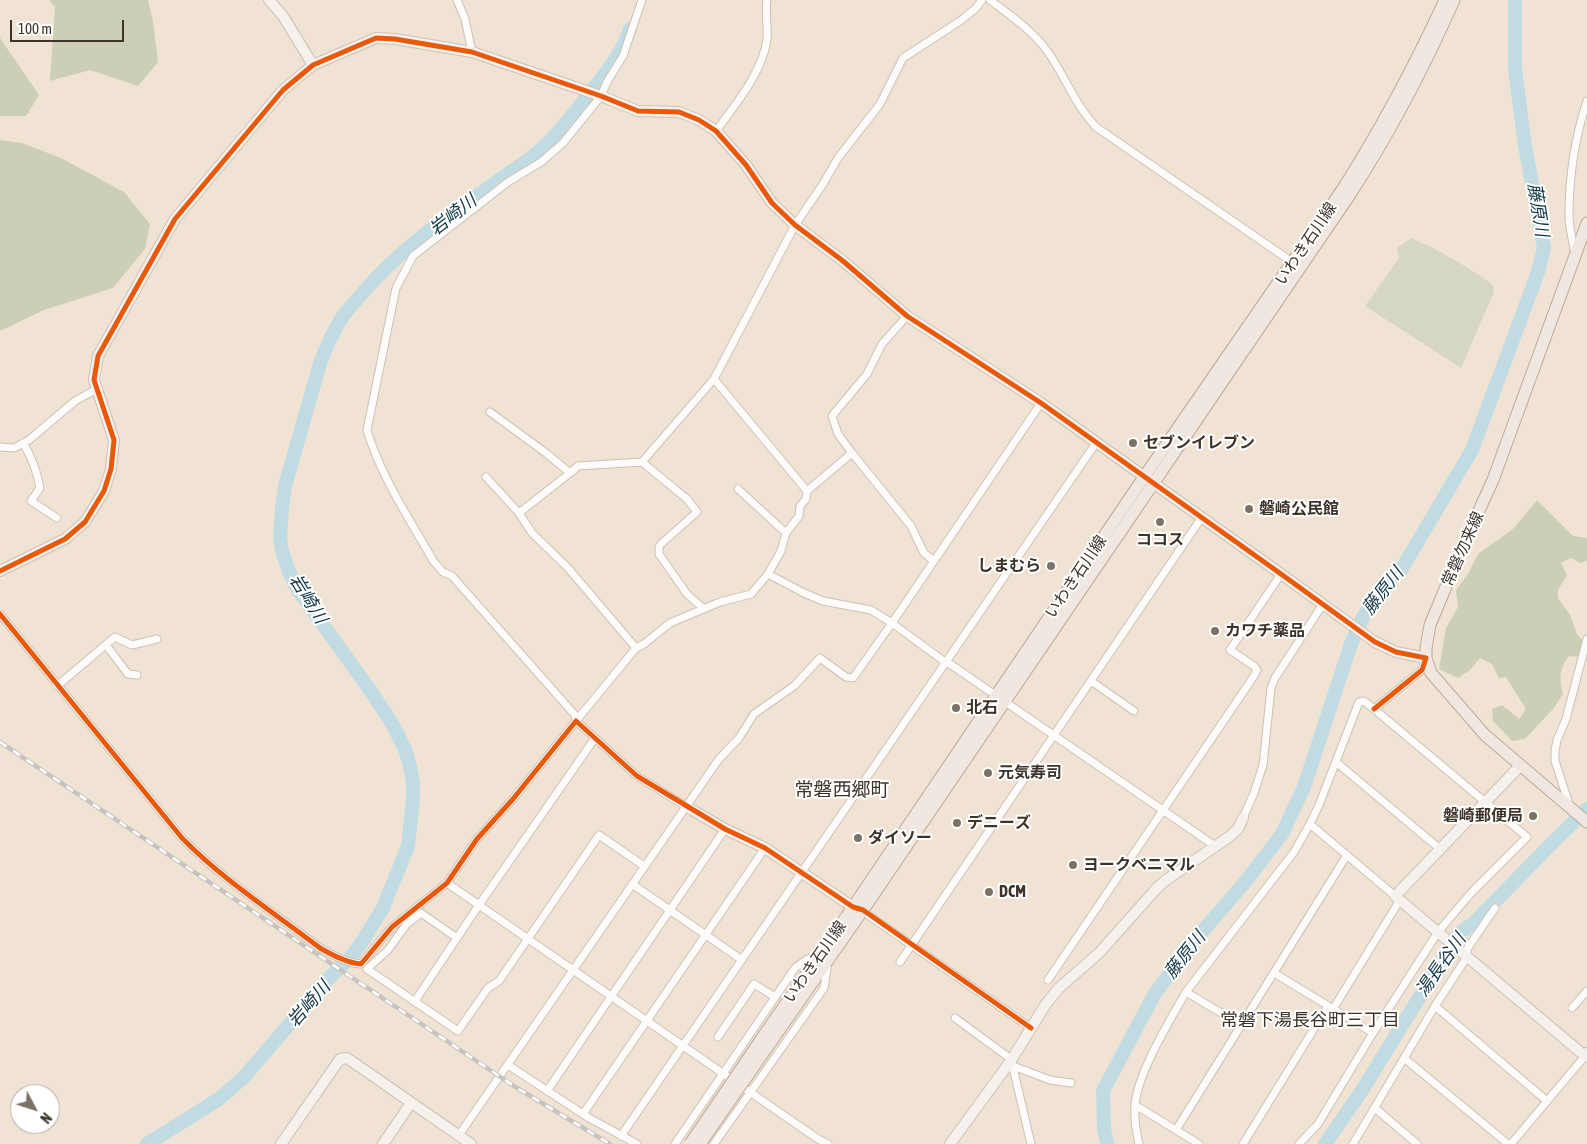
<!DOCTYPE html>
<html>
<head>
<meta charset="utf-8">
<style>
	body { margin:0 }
	#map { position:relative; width:1587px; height:1144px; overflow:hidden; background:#f1e3d4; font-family:"Asap Condensed",sans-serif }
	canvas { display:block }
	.north { position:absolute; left:10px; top:1084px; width:50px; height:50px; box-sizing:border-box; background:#fff; border:1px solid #b1ada9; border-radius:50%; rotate:130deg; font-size:14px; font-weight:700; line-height:20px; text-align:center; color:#3d3329 }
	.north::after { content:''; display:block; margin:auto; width:18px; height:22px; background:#7c7165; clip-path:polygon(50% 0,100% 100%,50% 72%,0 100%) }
	.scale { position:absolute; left:10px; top:20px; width:114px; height:22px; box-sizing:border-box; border:2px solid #3d3329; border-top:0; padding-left:6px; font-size:15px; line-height:18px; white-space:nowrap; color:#3d3329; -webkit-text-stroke:4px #fff; paint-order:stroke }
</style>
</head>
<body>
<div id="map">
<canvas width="1587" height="1144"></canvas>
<div class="north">N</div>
<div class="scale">100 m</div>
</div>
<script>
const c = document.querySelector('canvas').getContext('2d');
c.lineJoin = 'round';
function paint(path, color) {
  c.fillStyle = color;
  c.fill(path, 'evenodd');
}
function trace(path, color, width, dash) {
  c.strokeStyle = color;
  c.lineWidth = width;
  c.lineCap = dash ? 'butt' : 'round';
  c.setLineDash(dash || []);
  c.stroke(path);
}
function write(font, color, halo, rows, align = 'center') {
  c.font = font + ' "Asap Condensed","Noto Sans JP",sans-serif';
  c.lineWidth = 4;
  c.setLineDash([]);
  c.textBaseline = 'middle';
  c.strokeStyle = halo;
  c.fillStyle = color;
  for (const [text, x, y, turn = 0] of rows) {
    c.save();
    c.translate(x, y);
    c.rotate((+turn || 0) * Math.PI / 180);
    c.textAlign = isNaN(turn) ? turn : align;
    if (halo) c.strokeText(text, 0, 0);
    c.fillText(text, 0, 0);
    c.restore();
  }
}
paint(new Path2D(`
	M1411,238c29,12 57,29 82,47l1,7 -33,76 -96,-62 34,-48 -2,-10z`), '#d6d6c5');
paint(new Path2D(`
	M49,0h99l5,21 5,41 -20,24 -48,-16 -40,11 5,-74z
	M0,38l39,57 -13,21h-26z
	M0,140l22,3 39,15 63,34 26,32 -5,25 -32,39 -69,22 -44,21z
	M1537,500l36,36 14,2v23l-7,2 -9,-5 -10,5 6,12 -9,15v8l12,17 7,19 9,11 -9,12 -8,-1c-10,13 -10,23 -6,38l-10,15 -28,30 -13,2 -19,-20 -1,-12 10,-4 17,14 7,-10 -20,-32 -7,1 -7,-14 -12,-6 -10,12 -12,8 -19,-9 7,-41 12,-21 -2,-17 12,-16 10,-20 35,-25z`), '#cacfb5');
trace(new Path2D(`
	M147,1144l72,-45 25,-22 85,-99 22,-21 13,-18 19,-31 25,-62 5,-46v-17l-3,-17 -5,-17 -12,-24 -21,-32 -74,-103 -8,-16 -8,-23 -2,-13 2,-30 3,-22 36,-126c6,-14 12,-28 20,-41 5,-8 13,-16 19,-23 46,-55 110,-95 168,-136 24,-18 43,-43 62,-67 15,-19 32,-39 40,-64
	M1107,1144l-3,-16 -1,-37 51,-96 35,-48 57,-66 36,-47 22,-47 47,-143 12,-27 19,-28 19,-19 71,-120 66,-178 6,-24 -19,-102 -10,-77v-69
	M1325,1144l36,-52 98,-159 15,-10 80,-82 33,-32`), '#c1dbe3', 14);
const street = new Path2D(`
	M457,0l8,19 7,33
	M642,0l-19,56 -16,26 -6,14 -38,47 -22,19 -33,20 -95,74 -17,32 -29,142c14,47 43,90 67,132l9,10 9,4 123,139 1,6 60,-73 8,-4 26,-21 50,-21 31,-8 17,-20 13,-23 5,-18 -48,-44
	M990,0c21,16 42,30 58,52 17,24 27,53 48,75l199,137
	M716,131c19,-26 47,-59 51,-92 1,-13 -2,-26 0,-39
	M1575,254c-2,-13 -6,-26 -6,-38 0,-38 6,-79 18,-115
	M714,379l93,112
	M490,412l56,41 24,20 -51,40
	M23,443c9,14 14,29 17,45l-9,13 26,17
	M0,447l14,1 15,-8 46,-39 22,-12
	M852,453l-14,-19 -6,-18 35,-42 15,-30 25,-28
	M642,462l45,37 10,13 -36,32 -2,3v7l28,40 17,15
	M570,473l8,-7 64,-4 72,-83 81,-154 28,-41 15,-26 42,-54 23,-46 57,-37 15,-12 7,-9
	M486,477l33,36 13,20 36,35 68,80
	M786,533l13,-17 1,-10 6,-7 1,-8 45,-38 59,73 13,27 10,8
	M768,574l36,19 19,8 48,9 21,13 149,-220
	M0,614l182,224c41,42 91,74 138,110 12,7 27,15 41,16l31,-37 55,-44 30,-44 36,-40 63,-78 61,55 50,31
	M106,645l22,29 9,1
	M1091,681l43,30
	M57,686l58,-49 17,8 25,-6
	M1374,709l48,-39 3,-10
	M1336,762l104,87
	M1569,804l-14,-43v-10l2,-11 9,-21 21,-80
	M1243,818l11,-25 9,-28 8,-77 4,-10 48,-74
	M447,883l371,256 10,5
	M632,884l110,76
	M861,910l170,118
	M457,938l-36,-25 -15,12 -18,25 -21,19 91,62 30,-43 11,-7 100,-146 45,31
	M900,962l302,-445
	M1274,973l99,60
	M1048,980l206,-304 3,-6 -3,-4 -24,-16 51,-76
	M1186,992l55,33
	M415,1001l64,-96 116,-167
	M1435,1006l112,95
	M1572,1008l15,-17
	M1333,1009l67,-109
	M955,1018l56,41 20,85
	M718,1037l36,-53 21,13
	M1404,1058l104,86
	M508,1065l81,53 48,26
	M1013,1066l37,14 21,3
	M547,1091l178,-262
	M1135,1105l64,39
	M1375,1108l42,36
	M583,1114l182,-266
	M1176,1130l171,-275
	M459,1135l260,-376 20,-21 15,-24 40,-28 26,-28 26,19 7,1 39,-55 53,39 5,2 265,182
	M621,1136l475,-693
	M675,1144l120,-176 11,-8 12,-5
	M714,1144l110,-156 4,-26
	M1139,1144c-3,-13 -5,-26 -4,-39 3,-33 34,-83 51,-113l108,-140 16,-28
	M1243,1144l85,-138
	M1299,1144l19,-20 55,-91 65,-101 33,-39 56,-56 -153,-128 -10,-8 -5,1 -40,103 -9,19 85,72
	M1353,1144l82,-138 32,-49v-8l28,-41
	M1511,1144l74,-88 2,2`);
const secondary = new Path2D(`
	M269,0l14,16 30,49
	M0,571l65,-32 20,-17 19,-31 7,-22 3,-29 -20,-60 4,-24 77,-137 108,-129 30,-25 63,-27 19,1 77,13 129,44 37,15 41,1 20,8 17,11 30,34 26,38 23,22 48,36 64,55 134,87 240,171 94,68 21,10 30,6
	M1520,766l-125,130 190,160 2,-3
	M687,807l38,22 40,19 88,59
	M281,1144l59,-85 7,-1 124,86
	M383,1144l28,-41
	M950,1144l60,-82 36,-58 13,-16 41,-36 56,-63 10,-9 63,-43 9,-8 5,-11`);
const primary = new Path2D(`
	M1587,223l-94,257 -28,61 -35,84 -4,23v10l5,15 54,62 102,87
	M760,1041l93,-134 291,-430 200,-290c38,-60 71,-122 101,-187
	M768,1046l95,-136 486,-714c41,-63 75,-128 105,-196`);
trace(street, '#ccc1b6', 9);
trace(secondary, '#ccc1b6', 12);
trace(primary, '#bda89a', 13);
trace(street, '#fdfbf9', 7);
trace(secondary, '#f7f1ed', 10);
trace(primary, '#f1e7e1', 11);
const rail = new Path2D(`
	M0,742l517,346 93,56`);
trace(rail, '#c6c3c0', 4.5);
trace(rail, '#fff', 2.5, [8]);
const primaryBridge = new Path2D(`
	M690,1144l70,-103
	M700,1144l68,-98`);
trace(primaryBridge, '#bda89a', 13, []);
trace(primaryBridge, '#f1e7e1', 11);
trace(new Path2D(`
	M0,571l65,-32 20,-17 19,-31 7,-22 3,-29 -20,-60 4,-24 77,-137 108,-129 30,-25 63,-27 19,1 77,13 129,44 37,15 41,1 20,8 17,11 30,34 26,38 23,22 48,36 64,55 134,87 240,171 94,68 21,10 30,6 -4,12 -48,39
	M0,614l182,224c41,42 91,74 138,110 12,7 27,15 41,16l31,-37 55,-44 30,-44 36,-40 63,-78 61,55 88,53 40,19 88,59 10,3 168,118`), '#e8590c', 5);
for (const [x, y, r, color] of [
	[1133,443,5,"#7c7165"],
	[1249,509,5,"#7c7165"],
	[1160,522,5,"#7c7165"],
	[1051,566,5,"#7c7165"],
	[1215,631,5,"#7c7165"],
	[956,708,5,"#7c7165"],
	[988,773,5,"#7c7165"],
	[1533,816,5,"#7c7165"],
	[957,823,5,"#7c7165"],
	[858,838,5,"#7c7165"],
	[1073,865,5,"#7c7165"],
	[989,892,5,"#7c7165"]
]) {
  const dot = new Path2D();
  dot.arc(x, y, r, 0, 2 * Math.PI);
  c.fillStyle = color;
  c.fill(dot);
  trace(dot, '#fff', 2);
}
write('16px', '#3d3329', '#fff', [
	["いわき石川線",1306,244,-56],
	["常磐勿来線",1463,549,-66],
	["いわき石川線",1076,577,-56],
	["いわき石川線",815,962,-55]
]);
write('bold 16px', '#3d3329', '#fff', [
	["セブンイレブン",1143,443],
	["磐崎公民館",1259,509],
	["ココス",1160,540,"center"],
	["しまむら",1041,566,"right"],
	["カワチ薬品",1225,631],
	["北石",966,708],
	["元気寿司",998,773],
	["磐崎郵便局",1523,816,"right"],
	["デニーズ",967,823],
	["ダイソー",868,838],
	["ヨークベニマル",1083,865],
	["DCM",999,892]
], 'left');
write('italic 18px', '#113644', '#fff', [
	["藤原川",1538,210,81],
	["岩崎川",453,215,-38],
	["藤原川",1383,591,-52],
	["岩崎川",308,599,58],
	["藤原川",1185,955,-52],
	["湯長谷川",1441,965,-55],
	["岩崎川",309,1004,-49]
]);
write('18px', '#3d3329', '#fff', [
	["常磐下湯長谷町三丁目",1310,1020]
]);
write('19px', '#3d3329', '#fff', [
	["常磐西郷町",842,790]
]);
</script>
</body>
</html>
